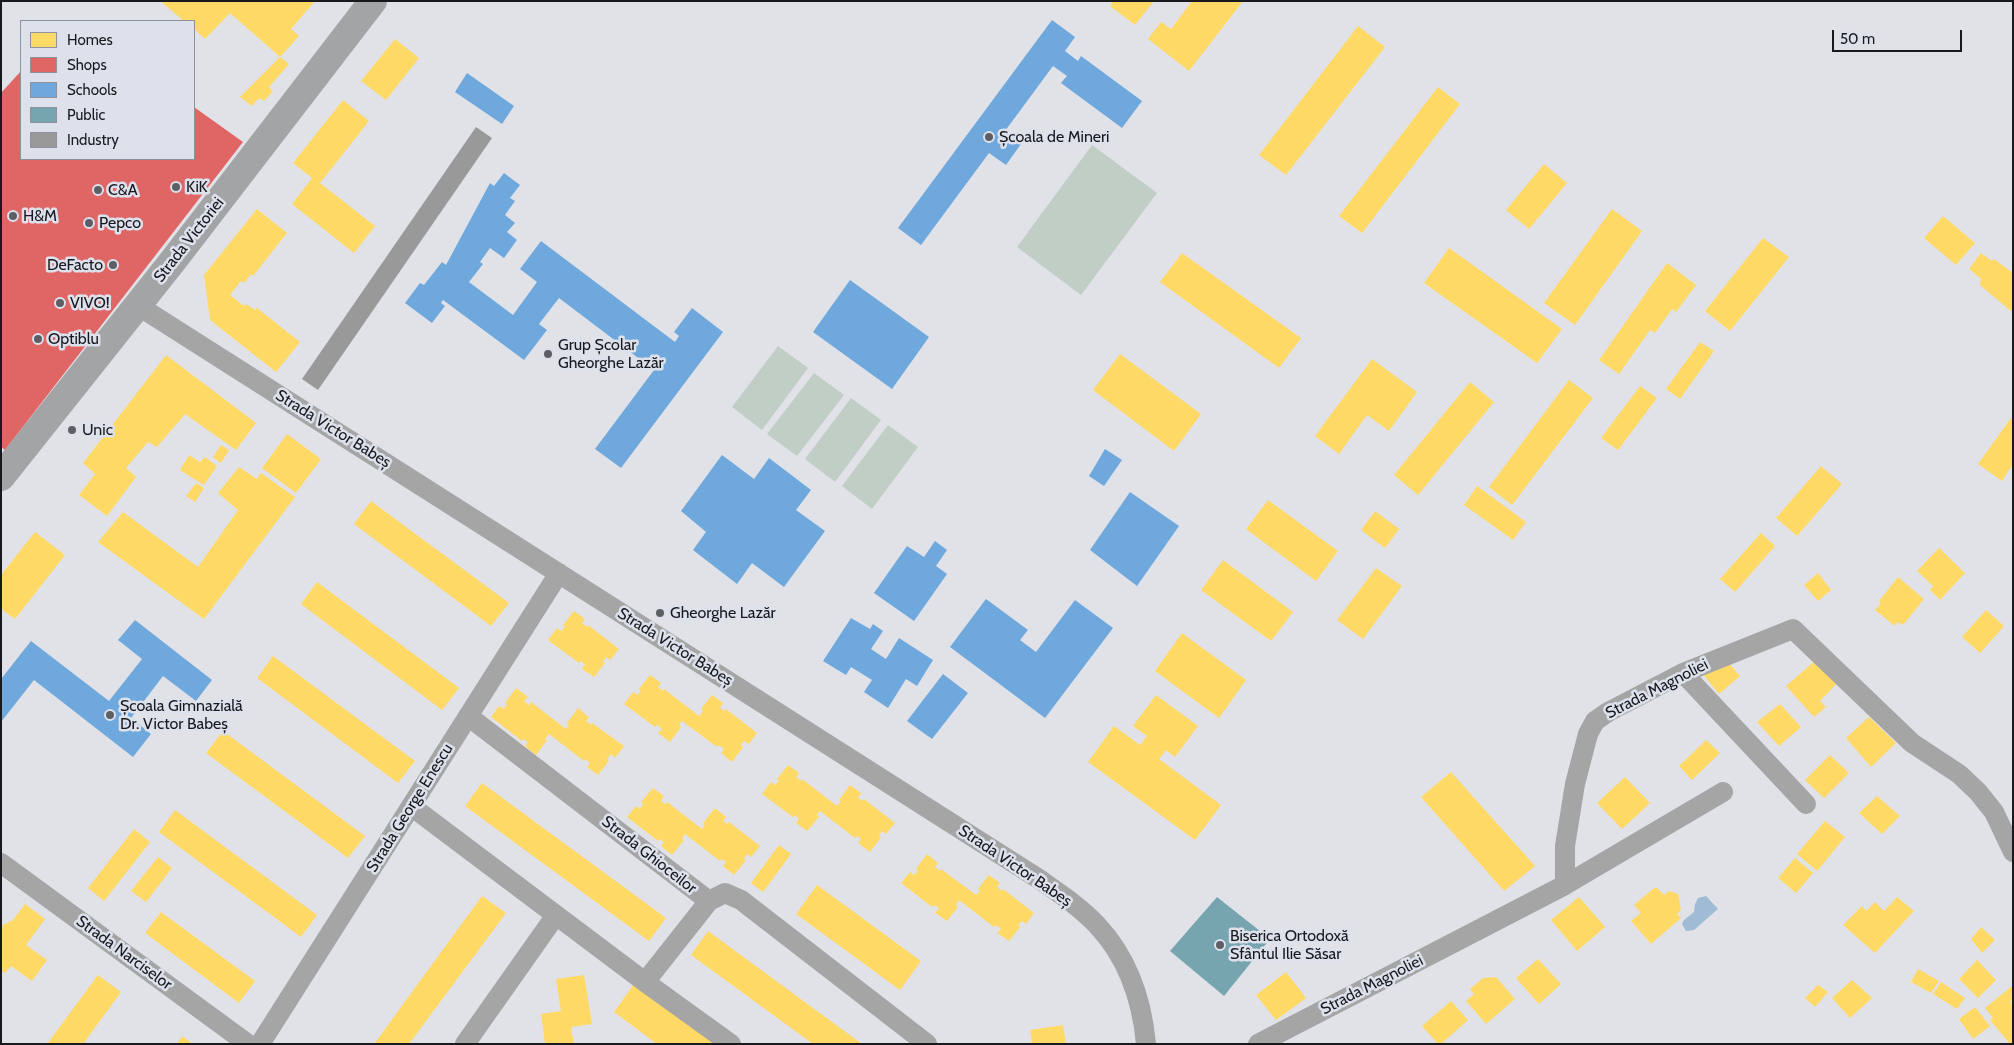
<!DOCTYPE html>
<html>
<head>
<meta charset="utf-8">
<style>
	body { margin:0 }
	#map { position:relative; width:2014px; height:1045px; overflow:hidden; background:#e0e2e8; font-family:Cabin,sans-serif }
	canvas { display:block }
	.frame { position:absolute; inset:0; border:2px solid #18191d; pointer-events:none }
	.legend { position:absolute; left:20px; top:20px; width:175px; height:140px; box-sizing:border-box; background:#dce1ec; border:1px solid #8e9199; margin:0; padding:6px 9px; list-style:none; font-size:15px; color:#18191d }
	.legend li { display:flex; align-items:center; gap:10px; height:25px }
	.legend b { width:25px; border:1px solid #8e9199 }
	.scale { position:absolute; left:1832px; top:30px; width:130px; height:22px; box-sizing:border-box; border:2px solid #18191d; border-top:0; padding-left:6px; font-size:15px; line-height:18px; white-space:nowrap; color:#18191d; -webkit-text-stroke:4px #dce1ec; paint-order:stroke }
</style>
</head>
<body>
<div id="map">
<canvas width="2014" height="1045"></canvas>
<div class="frame"></div>
<ul class="legend">
<li><b style="height:14px;background:#ffd966"></b>Homes</li>
<li><b style="height:14px;background:#e06666"></b>Shops</li>
<li><b style="height:14px;background:#6fa8dc"></b>Schools</li>
<li><b style="height:14px;background:#76a5af"></b>Public</li>
<li><b style="height:14px;background:#999"></b>Industry</li>
</ul>
<div class="scale">50 m</div>
</div>
<script>
const c = document.querySelector('canvas').getContext('2d');
c.lineJoin = 'round';
function paint(path, color) {
  c.fillStyle = color;
  c.fill(path, 'evenodd');
}
function trace(path, color, width, dash) {
  c.strokeStyle = color;
  c.lineWidth = width;
  c.lineCap = dash ? 'butt' : 'round';
  c.setLineDash(dash || []);
  c.stroke(path);
}
function write(font, color, halo, rows, align = 'center') {
  c.font = font + ' Cabin,sans-serif';
  c.lineWidth = 5;
  c.setLineDash([]);
  c.textBaseline = 'middle';
  c.strokeStyle = halo;
  c.fillStyle = color;
  for (const [text, x, y, turn = 0] of rows) {
    c.save();
    c.translate(x, y);
    c.rotate((+turn || 0) * Math.PI / 180);
    c.textAlign = isNaN(turn) ? turn : align;
    if (halo) c.strokeText(text, 0, 0);
    c.fillText(text, 0, 0);
    c.restore();
  }
}
paint(new Path2D(`
	M1092,145l65,48 -76,102 -64,-48z
	M778,346l30,22 -46,62 -30,-23z
	M814,373l30,22 -47,61 -30,-22z
	M851,398l30,22 -46,62 -30,-23z
	M888,425l30,22 -46,62 -30,-23z`), '#c0cec6');
paint(new Path2D(`
	M1706,896l12,13 -24,21 -8,1 -4,-7 2,-4 10,-8 1,-8 3,-6z`), '#a0bcd4');
paint(new Path2D(`
	M160,1h155l-24,28 8,7 -19,21 -50,-44 -25,26 -11,-10v-8h-10z
	M1113,1h41l-19,24 -25,-19z
	M1192,1h51l-54,70 -41,-32 13,-17 10,7z
	M1358,26l27,21 -99,128 -27,-20z
	M395,39l24,19 -33,42 -25,-19z
	M280,57l9,7 -20,23 4,4 -9,10 -5,-3 -7,8 -12,-9z
	M1438,87l22,17 -98,129 -23,-17z
	M343,100l26,21 -49,62 55,43 -21,27 -62,-49 20,-26 -19,-15z
	M1544,164l23,19 -38,46 -23,-19z
	M257,209l30,24 -34,43 -2,-2 -7,9 -3,-2 -11,14 14,11 2,-2 9,6 2,-2 43,34 -24,30 -66,-52 -6,-45z
	M1612,209l30,22 -67,94 -31,-22z
	M1943,216l32,27 -19,22 -32,-27z
	M1763,238l26,19 -59,74 -25,-20z
	M1449,248l113,81 -25,34 -113,-80z
	M1182,253l119,85 -22,30 -119,-86z
	M1981,253l11,8 2,-2 19,14v40l-33,-28 1,-6 -12,-10z
	M1667,263l29,22 -20,27 -4,-3 -17,24 -5,-3 -31,44 -20,-14z
	M1700,342l14,9 -34,48 -14,-10z
	M1120,354l81,60 -27,37 -81,-61z
	M166,355l90,68 -20,27 -51,-36 -28,33 -9,-5 -22,26 10,9 -29,39 -28,-21 16,-21 -12,-11z
	M1372,359l45,33 -28,39 -22,-16 -28,39 -24,-18z
	M1569,380l24,18 -81,107 -23,-18z
	M1470,382l24,20 -76,93 -24,-20z
	M1640,386l17,12 -39,52 -17,-12z
	M2013,415v49l-11,17 -24,-17z
	M287,434l34,25 -25,34 -34,-25z
	M221,445l8,5 -8,13 -8,-6z
	M189,455l11,7 5,-5 12,9 -13,19 -24,-15z
	M1821,466l21,18 -45,52 -21,-18z
	M239,467l18,12 4,-6 34,24 -91,122 -106,-77 25,-30 75,55 40,-57 -20,-17z
	M196,483l8,5 -9,14 -9,-6z
	M1477,486l49,36 -13,18 -49,-35z
	M1268,500l70,51 -22,30 -70,-52z
	M371,501l138,102 -18,23 -137,-102z
	M1375,511l24,18 -14,19 -24,-18z
	M35,532l30,23 -50,64 -14,-10v-34z
	M1761,533l14,13 -40,46 -15,-13z
	M1939,548l26,25 -25,27 -10,-10 3,-4 -16,-15z
	M1223,560l70,52 -22,29 -70,-51z
	M1376,568l26,18 -39,53 -26,-19z
	M1818,573l13,17 -13,11 -14,-16z
	M1898,577l26,22 -21,26 -5,-3 -3,4 -20,-16 6,-7 -2,-2z
	M317,582l142,106 -17,22 -141,-106z
	M1986,610l18,16 -24,27 -18,-16z
	M574,611l11,8 -3,4 5,4 1,-2 31,24 -9,11 -4,-3 -3,4 2,2 -11,14 -12,-8 3,-4 -4,-4 -2,2 -31,-23 9,-12 4,3 4,-4 -2,-2z
	M1182,633l64,47 -27,38 -64,-47z
	M273,656l142,105 -17,22 -141,-105z
	M1816,660l22,22 -18,19 6,6 -12,10 -28,-31z
	M1727,661l13,15 -21,18 -17,-21z
	M650,675l11,8 -3,4 5,4 1,-2 35,27 4,-5 -2,-2 11,-14 11,8 -3,5 5,3 1,-2 31,24 -8,11 -5,-3 -3,4 2,2 -11,15 -11,-9 3,-4 -5,-4 -2,2 -35,-26 -3,4 2,2 -11,15 -12,-9 4,-4 -5,-4 -2,2 -31,-23 9,-12 4,3 4,-4 -2,-2z
	M516,688l12,9 -4,4 5,4 2,-3 35,27 3,-5 -2,-1 11,-15 11,9 -3,4 5,4 1,-2 32,23 -9,12 -4,-4 -4,5 2,2 -11,14 -11,-8 3,-4 -5,-4 -1,2 -35,-27 -4,5 2,1 -11,15 -11,-9 3,-4 -5,-3 -1,2 -31,-24 8,-11 5,3 3,-5 -2,-1z
	M1156,695l42,31 -23,31 -9,-7 -7,9 62,46 -26,35 -107,-78 26,-36 26,19 7,-9 -14,-10z
	M1780,704l21,23 -22,19 -22,-24z
	M1869,717l27,26 -25,24 -25,-29z
	M223,731l142,105 -17,22 -142,-105z
	M1706,740l14,13 -28,27 -13,-14z
	M1830,755l19,18 -25,25 -19,-18z
	M788,765l11,8 -3,4 5,4 1,-2 35,27 4,-5 -2,-1 11,-15 11,8 -3,5 5,3 1,-2 31,24 -9,11 -4,-3 -3,5 2,1 -11,15 -12,-9 3,-4 -4,-3 -2,2 -35,-27 -3,4 2,2 -12,14 -11,-8 3,-4 -4,-4 -2,2 -31,-23 9,-12 4,3 4,-4 -2,-2z
	M1451,772l84,94 -31,25 -83,-94z
	M1625,777l25,26 -28,26 -25,-26z
	M482,783l184,135 -17,23 -184,-135z
	M653,788l11,8 -3,5 4,3 2,-2 35,27 3,-5 -2,-1 12,-15 11,9 -3,4 4,3 2,-2 31,24 -9,11 -4,-3 -3,5 2,1 -12,15 -11,-9 3,-4 -4,-3 -2,2 -35,-27 -3,5 2,1 -12,15 -11,-9 3,-4 -4,-3 -2,2 -31,-24 9,-11 4,3 3,-5 -2,-2z
	M1877,796l23,20 -18,18 -23,-21z
	M175,810l142,105 -16,22 -142,-105z
	M1825,821l20,16 -28,34 -20,-17z
	M134,829l16,13 -46,59 -16,-13z
	M779,845l12,9 -28,38 -12,-9z
	M927,854l11,9 -3,4 5,4 1,-2 35,26 4,-4 -2,-2 11,-14 11,8 -3,4 5,4 1,-2 31,24 -8,11 -4,-3 -4,4 2,2 -11,14 -12,-8 4,-4 -5,-4 -2,2 -35,-27 -3,5 2,2 -11,14 -12,-8 4,-5 -5,-3 -2,2 -31,-24 9,-11 4,3 4,-4 -2,-2z
	M158,857l14,11 -26,34 -15,-11z
	M1795,858l18,15 -17,20 -18,-15z
	M817,885l104,76 -21,29 -104,-76z
	M1654,888h3l7,7 5,-4 9,3 3,16 -4,4 4,4 -30,26 -20,-23 10,-8 -7,-8z
	M482,896l24,17 -97,131h-35z
	M1579,897l26,30 -28,24 -26,-31z
	M1897,897l17,14 -39,42 -32,-28 19,-19 4,5 9,-9 9,9z
	M25,904l20,15 -19,26 21,15 -15,21 -21,-15 -6,7 -4,-2v-45l12,-6z
	M161,912l94,69 -16,22 -94,-70z
	M1981,927l14,13 -13,13 -11,-14z
	M708,931l154,113h-49l-122,-89z
	M1538,959l23,25 -22,20 -23,-26z
	M1977,960l19,20 -18,18 -19,-19z
	M1918,969l21,12 -8,12 -20,-11z
	M1286,972l20,26 -30,22 -20,-25z
	M98,975l23,17 -38,52h-36z
	M584,975l8,49 -21,3 3,17h-29l-4,-30 20,-3 -5,-32z
	M1496,977l19,22 -29,25 -20,-23 8,-7 -4,-5 13,-11z
	M1852,980l20,18 -22,20 -18,-20z
	M636,981l85,63h-64l-43,-32z
	M1941,982l24,16 -8,11 -24,-15z
	M1818,985l10,7 -13,15 -10,-9z
	M2012,986l1,13 -3,3 3,4v38h-3l-20,-24 3,-2 -8,-10z
	M1451,1001l17,19 -27,24h-3l-16,-18z
	M1975,1007l15,19 -17,13 -14,-20z
	M1063,1025l3,19h-34l-2,-14z
	M182,1036l11,8h-16z`), '#ffd966');
paint(new Path2D(`
	M21,71v88h173v-52l49,35 -238,308 -4,-3v-354z`), '#e06666');
paint(new Path2D(`
	M1052,20l23,17 -10,14 13,10 3,-5 61,45 -20,27 -61,-45 6,-7 -14,-10 -48,65 16,13 -15,21 -17,-12 -68,92 -23,-17z
	M467,73l47,33 -12,18 -47,-32z
	M504,173l16,12 -10,13 5,3 -10,14 10,8 -8,9 10,8 -13,18 -14,-10 -10,14 3,2 -14,18 44,33 24,-33 -17,-13 21,-28 134,101 4,-6 -5,-4 18,-24 31,24 -102,136 -26,-19 59,-79 -95,-72 -20,26 8,6 -23,30 -81,-60 -2,3 4,3 -13,17 -27,-20 15,-20 4,2 18,-23 4,3 44,-82 4,3z
	M850,280l79,57 -37,52 -79,-57z
	M1105,449l17,11 -18,26 -15,-10z
	M722,455l32,24 15,-21 42,32 -15,20 29,21 -41,56 -32,-24 -15,21 -44,-34 13,-18 -25,-21z
	M1130,492l49,34 -42,60 -47,-36z
	M935,541l12,9 -11,16 11,8 -33,47 -40,-28 33,-47 17,11z
	M986,599l42,31 -8,10 16,12 39,-52 38,28 -68,90 -95,-71z
	M851,618l19,11 3,-5 10,7 -12,18 15,10 13,-21 34,22 -16,26 -11,-7 -18,29 -24,-16 8,-12 -21,-13 -5,8 -23,-14z
	M135,620l77,60 -16,21 -33,-25 -32,42 20,16 -18,23 -99,-77 -33,42v-43l30,-38 78,60 33,-42 -24,-19z
	M943,674l25,19 -36,46 -25,-18z`), '#6fa8dc');
paint(new Path2D(`
	M1217,897l53,42 -46,57 -54,-45z`), '#76a5af');
paint(new Path2D(`
	M476,127l16,11 -174,252 -16,-11z`), '#999');
trace(new Path2D(`
	M137,305l902,574c20,14 41,28 58,46 30,32 45,75 49,119
	M1683,673l123,131
	M468,716l241,185 16,-8 16,7 186,144
	M411,806l234,176 86,62
	M1,863l247,181
	M1565,885v-39l10,-62 13,-50 7,-13 13,-9 75,-39 110,-44 119,114 47,31 19,18 16,20 19,40
	M645,982l64,-81
	M260,1044l299,-471
	M465,1044l91,-129
	M1258,1044l307,-159 158,-93`), '#a4a5a4', 20);
trace(new Path2D(`
	M1,477l171,-215 201,-261`), '#a3a4a5', 28);
for (const [x, y, r, color] of [
	[989,137,5,"#5e5f64"],
	[176,187,5,"#5e5f64"],
	[98,190,5,"#5e5f64"],
	[13,216,5,"#5e5f64"],
	[89,223,5,"#5e5f64"],
	[113,265,5,"#5e5f64"],
	[60,303,5,"#5e5f64"],
	[38,339,5,"#5e5f64"],
	[548,354,5,"#5e5f64"],
	[72,430,5,"#5e5f64"],
	[660,613,5,"#5e5f64"],
	[110,715,5,"#5e5f64"],
	[1220,945,5,"#5e5f64"]
]) {
  const dot = new Path2D();
  dot.arc(x, y, r, 0, 2 * Math.PI);
  c.fillStyle = color;
  c.fill(dot);
  trace(dot, '#dce1ec', 2);
}
write('16px', '#18191d', '#dce1ec', [
	["Școala de Mineri",999,137],
	["KiK",186,187],
	["C&A",108,190],
	["H&M",23,216],
	["Pepco",99,223],
	["DeFacto",103,265,"right"],
	["VIVO!",70,303],
	["Optiblu",48,339],
	["Grup Școlar",558,345],
	["Gheorghe Lazăr",558,363],
	["Unic",82,430],
	["Gheorghe Lazăr",670,613],
	["Școala Gimnazială",120,706],
	["Dr. Victor Babeș",120,724],
	["Biserica Ortodoxă",1230,936],
	["Sfântul Ilie Săsar",1230,954]
], 'left');
write('16px', '#18191d', '#dce1ec', [
	["Strada Victoriei",189,240,-52],
	["Strada Victor Babeș",333,429,32],
	["Strada Victor Babeș",675,647,32],
	["Strada Magnoliei",1657,689,-27],
	["Strada George Enescu",410,808,-58],
	["Strada Ghioceilor",649,855,38],
	["Strada Victor Babeș",1015,866,34],
	["Strada Narciselor",124,953,36],
	["Strada Magnoliei",1372,985,-27]
]);
</script>
</body>
</html>
